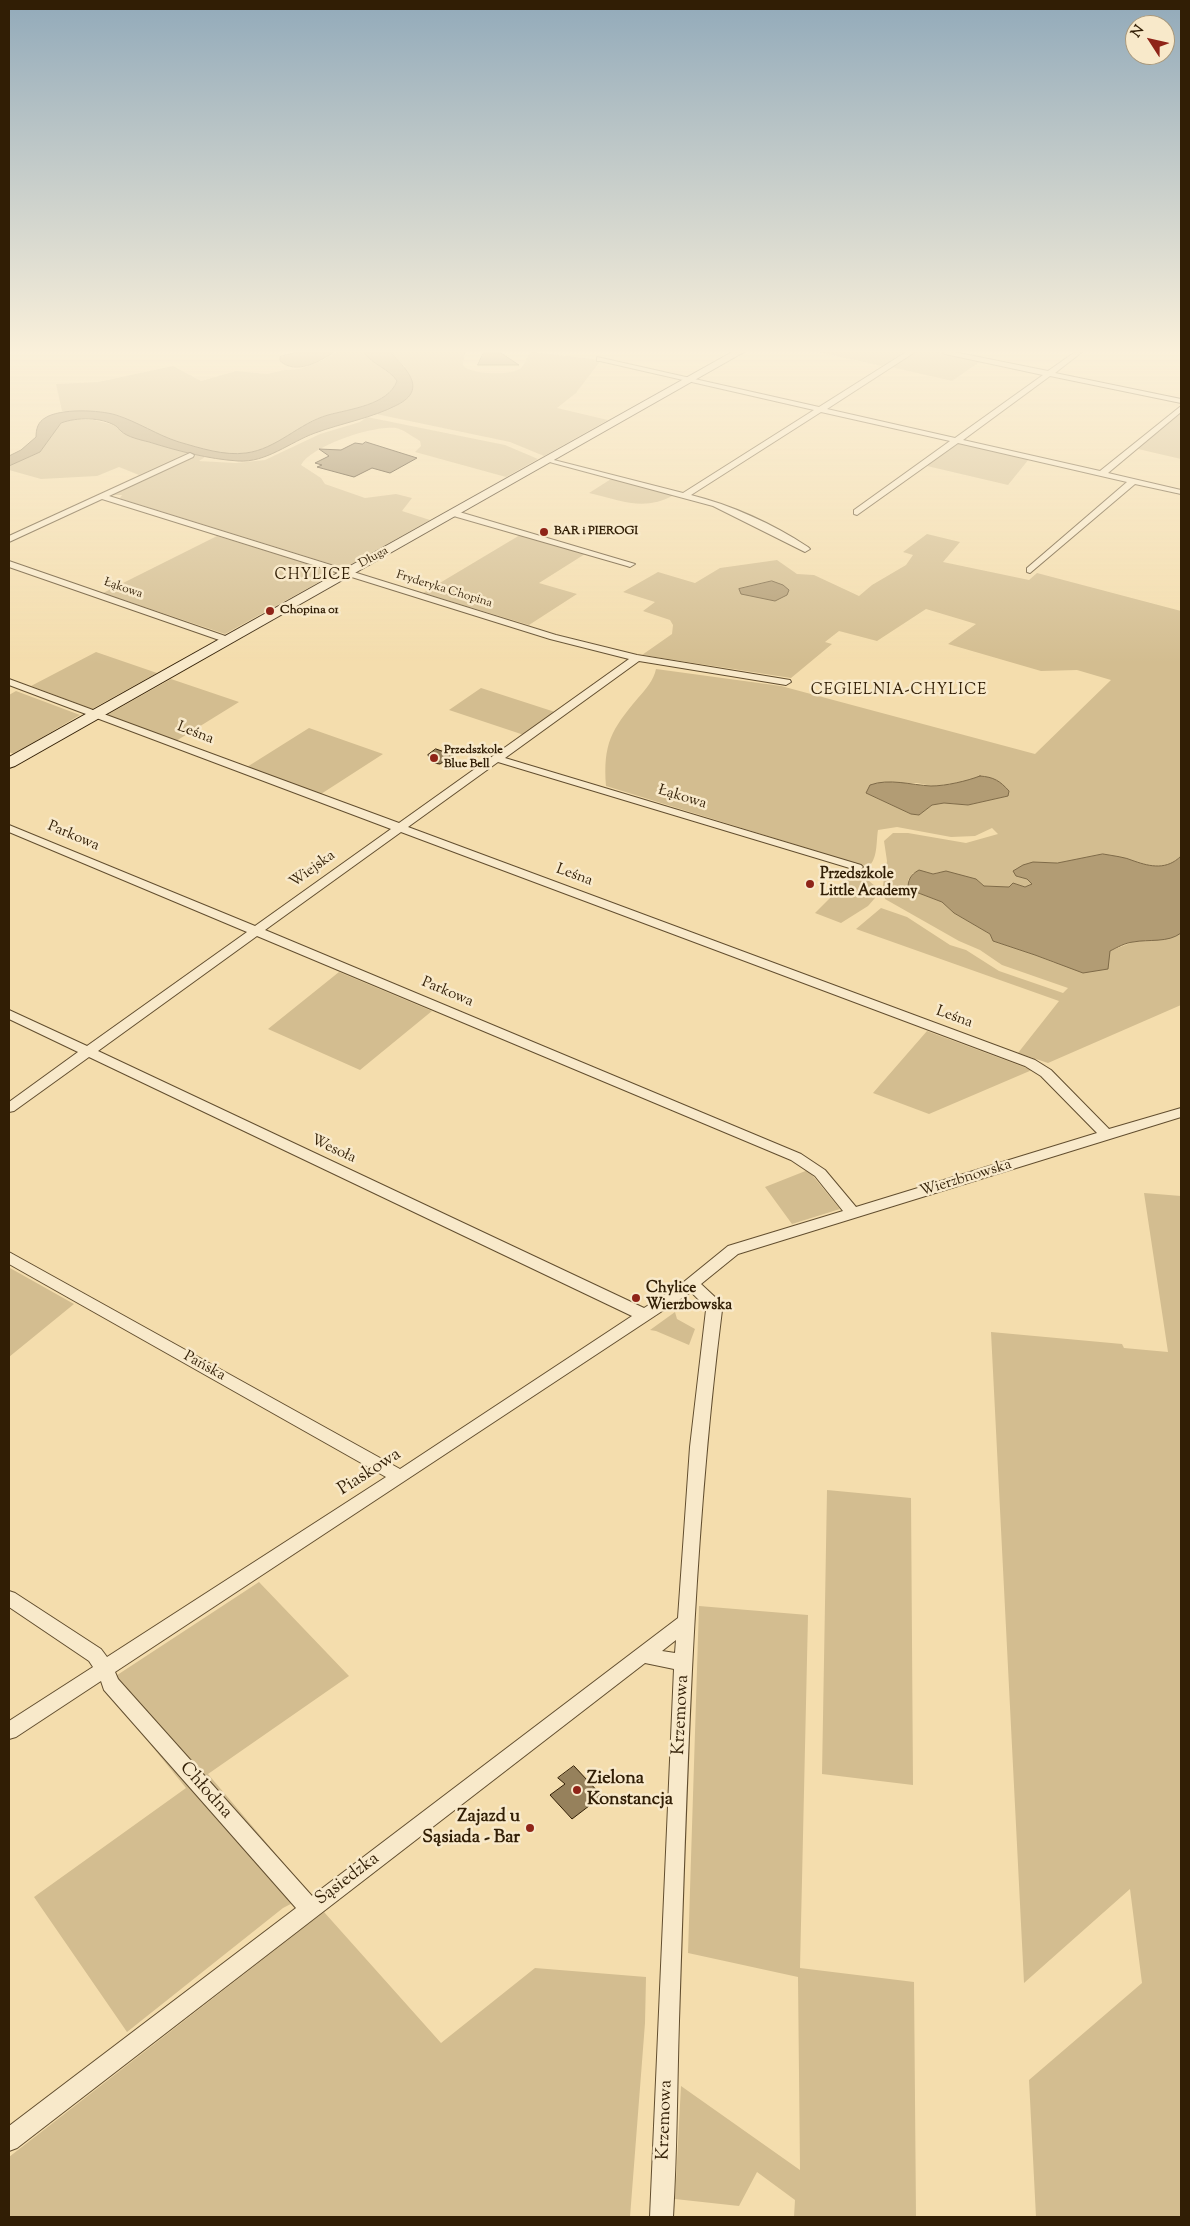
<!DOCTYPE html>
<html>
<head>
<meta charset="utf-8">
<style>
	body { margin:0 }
	#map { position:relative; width:1190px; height:2226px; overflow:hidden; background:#f4ddad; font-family:"Sorts Mill Goudy",serif }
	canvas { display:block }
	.frame { position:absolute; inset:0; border:10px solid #311e05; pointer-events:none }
	.north { position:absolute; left:1125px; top:15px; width:50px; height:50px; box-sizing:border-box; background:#f8e9ca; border:1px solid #a8987b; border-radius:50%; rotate:305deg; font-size:14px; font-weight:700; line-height:20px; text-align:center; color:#311e05 }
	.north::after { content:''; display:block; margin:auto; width:18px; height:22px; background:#8f2418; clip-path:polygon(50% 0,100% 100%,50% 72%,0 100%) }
</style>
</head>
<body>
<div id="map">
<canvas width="1190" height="2226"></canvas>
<div class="frame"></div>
<div class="north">N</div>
</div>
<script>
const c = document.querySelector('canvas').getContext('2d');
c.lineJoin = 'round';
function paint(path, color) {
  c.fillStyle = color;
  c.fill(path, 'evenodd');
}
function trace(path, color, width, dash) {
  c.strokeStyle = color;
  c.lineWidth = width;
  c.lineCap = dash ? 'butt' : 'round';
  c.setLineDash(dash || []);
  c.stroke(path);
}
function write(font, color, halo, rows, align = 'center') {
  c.font = font + ' "Sorts Mill Goudy",serif';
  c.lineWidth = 5;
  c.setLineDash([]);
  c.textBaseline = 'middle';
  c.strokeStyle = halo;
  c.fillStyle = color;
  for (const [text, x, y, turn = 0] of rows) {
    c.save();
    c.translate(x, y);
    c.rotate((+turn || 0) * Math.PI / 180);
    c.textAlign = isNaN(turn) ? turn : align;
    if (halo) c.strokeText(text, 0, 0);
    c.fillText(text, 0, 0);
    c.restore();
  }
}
paint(new Path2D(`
	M337,352h27c8,13 26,17 33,29 -10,24 -47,28 -69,34 -30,8 -52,35 -83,38 -31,4 -67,-11 -95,-23 -14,-6 -28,-14 -42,-17 -16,-3 -31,0 -46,-2l-6,-27 42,-2 75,-16 28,15 35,-10 31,3 17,-4 16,-1 23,-9z
	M390,352h75l-2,13c7,10 49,11 58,3 5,-5 4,-11 11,-16l69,8 -25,33 -19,15 51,12 -64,36 -34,-14 -134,-28 25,-11 4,-36z
	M818,352h86l-22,14z
	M916,352h21l44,9 -29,20 -61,-14z
	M1181,412v47l-43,-10z
	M367,417l138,28 33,14 -32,18 -91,-25 6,-6 -1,-5c-7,-4 -17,-12 -24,-13 -23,-3 -85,18 -95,37l20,13 4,6 40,14 31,-4 16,4 -10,13 28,9 -86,48 -223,-69 -1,-1 2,-3h-12l86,-40 9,2 -6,4 37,2 29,-3 55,-26 40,-12z
	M70,419l24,1 16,4 8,3 3,5 27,10 39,11 -48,22 -20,-8 -22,9 -56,3 -32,-9v-4l31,-14 21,-29z
	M959,443l70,16 -21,26 -81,-19z
	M611,479l63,16c-30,17 -54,5 -85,-2z
	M927,534l33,8 -17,20 86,18 8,-7 144,38v245l-13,10 -21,1 -13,-6 -30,-7 -47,9 -10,-1 -31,14 11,3 6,6 -8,2 -12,-4 -4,4 -25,-1 -8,-7 -37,-7 -6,2 -8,-2 -12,1 -5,7v9l34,13 12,11 36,21 3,7 42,14 20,8 55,-12 23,-9 42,-5 6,-4v72l-133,58 -30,-10 41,-52 -203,-72 25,-21 26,9 43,28 16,5 33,21 64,22 5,-5 -66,-23 -22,-15 -21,-9 -74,-42 -2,-14 4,-24 -3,-20 9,-8h15l58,10 32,-9 -6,-6 -17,8 -24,1 -54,-10 -19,3c-2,12 0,29 -10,37l-262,-81c-3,-42 5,-56 32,-88 7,-8 16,-18 18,-29l125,17 254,68 76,-74 -34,-10 -36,1 -93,-27 28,-20 -50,-15 -49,32 -38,-10 -14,11 7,2 -41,34 -149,-23 30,-21 1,-9 -3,-5 -27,-9 12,-9 -32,-10 35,-20 37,11 25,-15 57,-8 20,14 17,1 45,21 13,-11 34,-20 7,-10 -10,-3zM980,776c16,1 21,6 28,20l-40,9 -24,-2 -12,2 -13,10 -8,-1 -45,-21 27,-10h24l15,3 31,-3z
	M520,535l65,19 -46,29 38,11 -48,31 -106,-32z
	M217,536l112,34 1,6 -105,58 -122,-41z
	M96,652l61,21 -65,36 -61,-23z
	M171,679l68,23 -63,39 -69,-26z
	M481,688l74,24 -31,23 -75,-25z
	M16,691l64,24 -66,39 -5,-2v-57z
	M309,728l74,26 -62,40 -74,-27z
	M857,871l18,15v12l-7,8 -27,17 -26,-10z
	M339,972l93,39 -72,59 -92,-41z
	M927,1031l105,39 -103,44 -56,-21z
	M808,1170l32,39 -48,15 -27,-37z
	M1144,1193l37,3v1021h-145l-7,-137 113,-97 -12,-94 -106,94 -33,-651 131,12 2,4 44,4z
	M10,1268l64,36 -65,53v-87z
	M675,1312l2,7 18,10 -6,16 -33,-14 -6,-1z
	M827,1490l84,8 2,287 -91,-11z
	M259,1582l90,94 -141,98 102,120 -27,14 -156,124 -93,-135 152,-109 -84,-103z
	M699,1606l109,9 -8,353 114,14 2,235h-122l1,-17 -38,-28 -18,34 -64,-7 6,-113 119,84 -2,-193 -110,-24z
	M324,1912l117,131 94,-75 111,9 -1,46 -15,194h-621v-60z`), '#d3bd90');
const water = new Path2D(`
	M297,352h37c-15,10 -38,23 -54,9v-4z
	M364,352h26c15,16 39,37 7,53 -25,13 -55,18 -82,28 -25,9 -49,30 -77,28 -30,-2 -60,-10 -89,-19 -8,-2 -22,-5 -28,-11 -2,-1 -3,-4 -5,-5 -15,-9 -39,-9 -55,-3l-21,29 -31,14v-10l12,-6 15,-13c0,-8 2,-15 9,-19 15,-10 55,-8 71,-3 22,7 41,20 63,27 21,6 45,14 67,11 31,-4 53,-30 82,-38 22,-6 60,-10 69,-34 -7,-12 -25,-16 -33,-29z
	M772,581l11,4 6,5 -2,5 -12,6 -34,-7 -2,-5z
	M980,776c14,1 20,5 29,15l-1,5 -40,9 -24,-2 -12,2 -13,10 -8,-1 -45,-21 4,-8c19,-7 41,0 61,1 15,0 36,-5 49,-10z
	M1103,854c11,2 22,3 31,7 17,6 33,9 47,-5v77c-13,10 -32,6 -48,9 -8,1 -15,5 -23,9l-2,18 -25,4 -48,-18 -42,-14 -3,-7 -36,-21 -12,-11 -34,-13c0,-9 2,-14 11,-19l14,4 13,-3 30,8 8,7 25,1 4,-4 12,4 7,-3 -5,-5 -11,-3 -3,-5 10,-6 10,-3 24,1z`);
paint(water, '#b29c74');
trace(water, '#7e6a48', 1);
const building = new Path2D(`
	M484,352l17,1 18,12h-41z
	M366,442l51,16 -27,15 -18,-5 -18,9 -37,-10 5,-2 -7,-2 14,-7 -10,-7 22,1 14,-7 7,1z
	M436,749l17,6 -13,9 -7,-1 -5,-8z
	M574,1766l28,30 -30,23 -22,-24 15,-11 -7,-6z`);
paint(building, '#96815c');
trace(building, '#311e05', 1);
const street = new Path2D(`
	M906,352h9l-88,57 128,29 88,-63 -98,-21 -3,-2h12l94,19 27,-19h7l-27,21 126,26v4l-131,-27 -87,64 137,31 81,-65v6l-73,61 73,17v4l-46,-10 -105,89 -3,-1v-4l100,-86 -169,-39 -101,72 -3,-1v-4l96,-69 -129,-29 -130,83c40,10 82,29 117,52l2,2 -5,3 -92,-46 -171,-46 4,-2 137,35 131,-83 -214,-49h-3v-4l222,50z
	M190,453l4,2 -1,2 -84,39 447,139 81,20 153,25 1,2 -5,3 -147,-24 -134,97 356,107 2,2 -2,2h-8l-355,-107 -90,65 627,233 16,10 58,59 72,-21v9l-443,137 -37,30 15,14 6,12c-30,236 -35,473 -43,711 -2,65 -2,131 -6,196h-23l24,-548 -29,-6 -628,485 -8,3v-25l287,-218 -192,-218 -3,-9 -85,56 -7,2v-18l84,-54 -4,-6 -80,-54v-16l6,2 86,56 6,8 279,-180 -377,-213v-12l391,217 232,-153 -543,-259 -75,54 -5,1v-10l69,-50 -69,-33v-9l78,36 160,-114 -238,-100v-7l246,101 136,-97 -382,-144v-6l390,144 230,-164 -79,-20 -448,-140 -93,43v-6zM401,832l624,234 16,10 56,57 -241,74 -31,-37 -24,-16 -536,-224zM257,936l534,224 24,16 28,35 -115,35 -48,39 -36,23 -546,-257zM691,1292l13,13 2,5 -16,137 -12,171 -366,278 -194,-217 -3,-7zM676,1640l-1,13 -13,-2z
	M450,511h6l179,53 -5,3 -3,-1 -177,-51z
	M9,561l222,77 2,2 -2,2h-6l-216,-75z`);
const secondary = new Path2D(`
	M732,352h12l-729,414 -6,2v-11z`);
trace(street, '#624e2f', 2);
trace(secondary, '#311e05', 2);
paint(street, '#f8e9ca');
paint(secondary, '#f8e9ca');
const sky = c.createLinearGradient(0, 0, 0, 663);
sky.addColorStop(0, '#92aaba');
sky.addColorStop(0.53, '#faf0da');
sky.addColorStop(1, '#faf0da00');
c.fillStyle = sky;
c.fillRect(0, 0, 1190, 663);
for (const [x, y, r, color] of [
	[544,532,5,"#8f2418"],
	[270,611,5,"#8f2418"],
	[434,758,5,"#8f2418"],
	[810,884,5,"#8f2418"],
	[636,1298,5,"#8f2418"],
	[577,1790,5,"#8f2418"],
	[530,1828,5,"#8f2418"]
]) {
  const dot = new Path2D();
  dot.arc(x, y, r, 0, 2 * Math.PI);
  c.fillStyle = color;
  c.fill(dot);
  trace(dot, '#f8e9ca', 2);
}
write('bold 12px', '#311e05', '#f8e9ca', [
	["BAR i PIEROGI",554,532],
	["Chopina 01",280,611],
	["Przedszkole",444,751],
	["Blue Bell",444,765]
], 'left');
write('12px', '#311e05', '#f8e9ca', [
	["Długa",374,558,-29],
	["Łąkowa",123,589,19],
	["Fryderyka Chopina",444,590,17]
]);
c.letterSpacing = '1px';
write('15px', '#311e05', '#f8e9ca', [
	["CHYLICE",313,576],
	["CEGIELNIA-CHYLICE",899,691]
]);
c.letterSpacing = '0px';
write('15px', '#311e05', '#f8e9ca', [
	["Leśna",195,734,21],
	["Łąkowa",682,798,17],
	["Parkowa",73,837,23],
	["Wiejska",313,870,-36],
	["Leśna",574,876,20],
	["Parkowa",447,993,23],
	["Leśna",954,1018,20],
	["Wesoła",333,1150,25],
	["Wierzbnowska",966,1179,-17],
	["Pańska",204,1367,29]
]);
write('bold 15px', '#311e05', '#f8e9ca', [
	["Przedszkole",820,875],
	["Little Academy",820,892],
	["Chylice",646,1289],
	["Wierzbowska",646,1306]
], 'left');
write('18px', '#311e05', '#f8e9ca', [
	["Piaskowa",370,1473,-33],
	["Krzemowa",682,1715,-87],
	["Chłodna",205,1791,48],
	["Sąsiedzka",348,1880,-37],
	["Krzemowa",666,2120,-88]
]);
write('bold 18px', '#311e05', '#f8e9ca', [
	["Zielona",587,1780],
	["Konstancja",587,1801],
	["Zajazd u",520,1818,"right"],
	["Sąsiada - Bar",520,1839,"right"]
], 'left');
</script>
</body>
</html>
